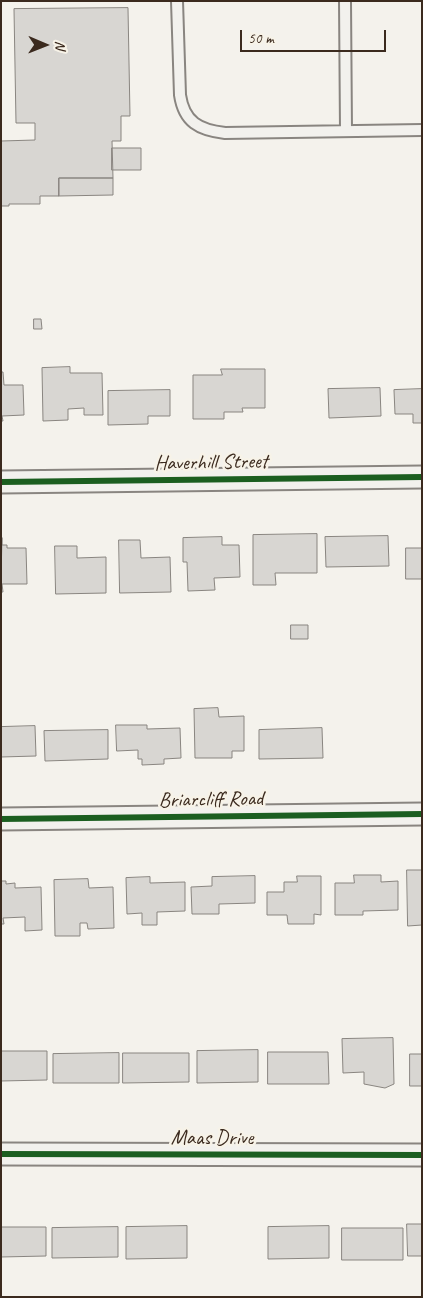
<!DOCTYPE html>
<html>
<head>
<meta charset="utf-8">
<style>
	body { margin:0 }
	#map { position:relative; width:423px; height:1298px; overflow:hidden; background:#f4f2ec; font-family:Caveat,sans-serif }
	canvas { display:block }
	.frame { position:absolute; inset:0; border:2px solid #3b2a1e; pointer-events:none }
	.north { position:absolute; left:20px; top:20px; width:50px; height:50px; -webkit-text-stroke:4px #f7f3e8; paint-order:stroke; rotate:91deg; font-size:14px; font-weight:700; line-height:20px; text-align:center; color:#3b2a1e }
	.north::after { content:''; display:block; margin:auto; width:18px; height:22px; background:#3b2a1e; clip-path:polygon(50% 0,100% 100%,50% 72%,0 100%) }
	.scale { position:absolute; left:240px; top:30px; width:146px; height:22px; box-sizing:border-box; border:2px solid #3b2a1e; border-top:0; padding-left:6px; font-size:15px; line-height:18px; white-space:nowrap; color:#3b2a1e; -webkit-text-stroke:4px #f7f3e8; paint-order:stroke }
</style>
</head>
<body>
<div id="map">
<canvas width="423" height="1298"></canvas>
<div class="frame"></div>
<div class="north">N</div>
<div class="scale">50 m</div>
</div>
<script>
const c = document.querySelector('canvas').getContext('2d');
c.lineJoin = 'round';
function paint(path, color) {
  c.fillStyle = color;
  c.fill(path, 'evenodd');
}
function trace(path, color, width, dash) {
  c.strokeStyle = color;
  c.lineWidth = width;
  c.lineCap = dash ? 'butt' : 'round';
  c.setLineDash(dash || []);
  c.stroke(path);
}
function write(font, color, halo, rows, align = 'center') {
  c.font = font + ' Caveat,sans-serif';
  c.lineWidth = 5;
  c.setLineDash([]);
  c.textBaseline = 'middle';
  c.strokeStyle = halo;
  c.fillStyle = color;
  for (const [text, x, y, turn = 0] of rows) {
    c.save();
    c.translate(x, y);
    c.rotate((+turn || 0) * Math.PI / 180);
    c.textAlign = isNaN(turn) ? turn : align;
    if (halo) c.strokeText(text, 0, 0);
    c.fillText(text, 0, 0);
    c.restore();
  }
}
const building = new Path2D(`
	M128,8l2,108h-9v25h-9l1,37h-54v18h-19v8h-31v2h-8v-65l34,-1v-17h-19l-2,-114z
	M112,148h29v22h-29z
	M59,178h54v17l-54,1z
	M34,319h7l1,10h-8z
	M70,367v6h32l1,42h-19v-7l-16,1v11l-25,1 -1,-53z
	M221,369h44v39h-23l1,4h-19v7h-31v-44h29z
	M1,372h2l1,13h19l1,30 -22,1 1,5h-2z
	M380,388l1,28 -52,2 -1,-29z
	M422,389v34h-9v-9h-18l-1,-24z
	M170,390v26h-22v8l-40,1v-34z
	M317,534v39h-42l1,12h-23v-50z
	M388,536l1,30 -63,1 -1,-30z
	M222,537v8h17l1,32 -26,1 1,12 -27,1 -1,-29h-4v-24z
	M2,538v7h5v3h19l1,36h-25l1,8h-2z
	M119,540h21l1,18 29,-1 1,35 -51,1z
	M55,546h22v12l29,-1v36l-50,1z
	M406,548h16v31h-16z
	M291,625h17v14h-17z
	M218,708l1,9 25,-1v35h-12v7h-37l-1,-49z
	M116,725h31v4l33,-1 1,30 -17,1v5l-22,1v-6h-4v-9l-21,1z
	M35,726l1,30 -35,1v-30z
	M322,728l1,30 -64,1v-29z
	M108,730v29l-63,2 -1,-30z
	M407,870h15v55l-14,1z
	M354,875h27v7l17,-1v29l-35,1v4h-28v-32h19z
	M255,876v27l-36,1v10h-27l-1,-27 21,-1v-9z
	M297,876h24v39l-7,-1v10h-26l-1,-9h-20v-23h17v-10h13z
	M150,877v6l35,-1v29l-28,1v13h-15v-12l-15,1 -1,-36z
	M88,879l1,9 24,-1 1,41 -26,1 -1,-6h-7v13h-25l-1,-56z
	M1,881h5v3l9,-1v5l26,-1 1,43 -17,1v-14l-22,1 1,6h-3z
	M393,1038l1,46 -9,4 -21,-4v-12l-21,1 -1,-34z
	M258,1050v32l-61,1v-32z
	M1,1051h46v29l-46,1z
	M268,1052h60l1,32h-61z
	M119,1053v30h-66v-29z
	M123,1053h66v29l-66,1z
	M410,1054h12v32h-12z
	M407,1224h15v32h-14z
	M187,1226v32l-61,1v-32z
	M329,1226v32l-61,1v-32z
	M1,1227h45v29l-45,1z
	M118,1227v30l-66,1v-30z
	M342,1228h61v32h-61z`);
paint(building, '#d8d6d2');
trace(building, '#898580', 1);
const lane = new Path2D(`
	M177,1l3,94c4,27 19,35 45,38l197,-3
	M345,1l1,130`);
const street = new Path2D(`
	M1,482l421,-5
	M1,819l421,-5
	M1,1154l421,1`);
trace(lane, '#898580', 14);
trace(street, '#898580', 25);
trace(lane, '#f2f1ed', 10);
trace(street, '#f2f1ed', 21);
trace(new Path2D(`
	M1,482l421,-5
	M1,819l421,-5
	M1,1154l421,1`), '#1b5e20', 6);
write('21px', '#3b2a1e', '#f7f3e8', [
	["Haverhill Street",211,463,-1],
	["Briarcliff Road",211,800,-1],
	["Maas Drive",212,1138]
]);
</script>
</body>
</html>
